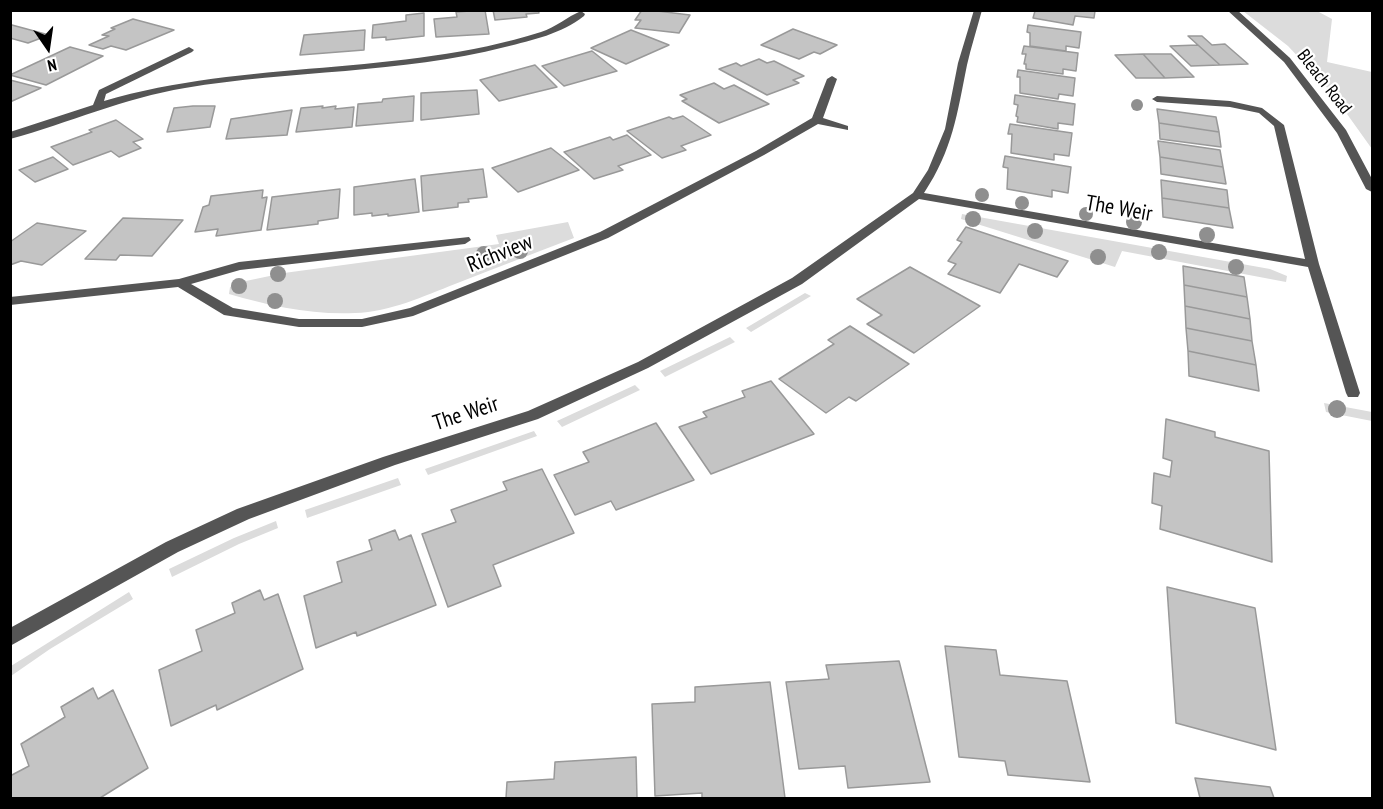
<!DOCTYPE html>
<html>
<head>
<meta charset="utf-8">
<style>
	body { margin:0 }
	#map { position:relative; width:1383px; height:809px; overflow:hidden; background:#fff; font-family:"PT Sans Narrow",sans-serif }
	canvas { display:block }
	.frame { position:absolute; inset:0; border:12px solid #000; pointer-events:none }
	.north { position:absolute; left:18px; top:18px; width:60px; height:60px; -webkit-text-stroke:4px #fff; paint-order:stroke; rotate:167deg; font-size:16px; font-weight:700; line-height:24px; text-align:center; color:#000 }
	.north::after { content:''; display:block; margin:auto; width:21px; height:27px; background:#000; clip-path:polygon(50% 0,100% 100%,50% 72%,0 100%) }
</style>
</head>
<body>
<div id="map">
<canvas width="1383" height="809"></canvas>
<div class="frame"></div>
<div class="north">N</div>
</div>
<script>
const c = document.querySelector('canvas').getContext('2d');
c.lineJoin = 'round';
function paint(path, color) {
  c.fillStyle = color;
  c.fill(path, 'evenodd');
}
function trace(path, color, width, dash) {
  c.strokeStyle = color;
  c.lineWidth = width;
  c.lineCap = dash ? 'butt' : 'round';
  c.setLineDash(dash || []);
  c.stroke(path);
}
function write(font, color, halo, rows, align = 'center') {
  c.font = font + ' "PT Sans Narrow",sans-serif';
  c.lineWidth = 4.5;
  c.setLineDash([]);
  c.textBaseline = 'middle';
  c.strokeStyle = halo;
  c.fillStyle = color;
  for (const [text, x, y, turn = 0] of rows) {
    c.save();
    c.translate(x, y);
    c.rotate((+turn || 0) * Math.PI / 180);
    c.textAlign = isNaN(turn) ? turn : align;
    if (halo) c.strokeText(text, 0, 0);
    c.fillText(text, 0, 0);
    c.restore();
  }
}
paint(new Path2D(`
	M1243,11h74l15,8 -5,43 45,10v77l-40,-56 -44,-47z
	M962,214l308,55 17,7 -1,6 -164,-31 -7,16 -154,-48z
	M568,222l6,16c-39,15 -79,30 -119,46 -31,12 -65,28 -100,29 -43,2 -85,-7 -126,-19l1,-7 11,-5 43,-9 215,-29 -3,-9z
	M805,293l6,3 -60,36 -5,-4z
	M730,337l5,5 -70,35 -5,-6z
	M635,385l5,5 -78,37 -5,-6z
	M1324,403l48,9v9l-46,-9z
	M534,431l3,5 -109,39 -3,-6z
	M398,478l3,7 -94,33 -2,-8z
	M276,521l2,7 -39,16 -67,33 -3,-8 65,-31z
	M129,592l4,7 -83,50 -39,27v-10z`), '#dcdcdc');
const building = new Path2D(`
	M485,10l4,24 -53,3 -2,-18 23,-2 -1,-5z
	M493,10h45l1,3 -13,1 1,3 -32,3z
	M642,10h7l41,5 -11,18 -44,-5 6,-8h-6z
	M1031,10h63l1,1 -1,7 -19,-2 -2,9 -40,-7 2,-7z
	M424,13v23l-38,4v-3l-14,1 1,-13 33,-4v-6z
	M133,19l41,11 -48,20 -15,-4 -8,3 -14,-4 20,-9 -7,-1 13,-6 -4,-1z
	M10,25h2l37,10 -21,8 -18,-5z
	M1028,25l53,7 -2,16 -13,-2v5l-36,-5v-13l-3,-1z
	M793,29l44,16 -17,9 -6,-2 -15,7 -38,-14z
	M365,30l-1,20 -64,5 4,-20z
	M631,30l38,15 -43,19 -35,-16z
	M1188,36h14l10,9 13,-1 23,20 -28,1z
	M1198,45l22,20 -29,1 -21,-20z
	M1024,46l54,7 -2,18 -13,-2v5l-37,-5v-5h-2l2,-10h-4z
	M70,47l33,9 -57,29 -36,-10z
	M592,51l25,20 -53,15 -22,-20z
	M1143,54l22,24h-29l-21,-23z
	M1143,54h28l23,23 -29,1z
	M759,59l8,4 7,-2 30,15 -11,4 6,3 -32,12 -48,-26 17,-6 5,3z
	M535,65l22,22 -58,14 -19,-21z
	M1018,70l57,8 -2,18 -14,-2 -1,5 -38,-6v-16h-3z
	M10,80l31,8 -31,14z
	M714,83l10,6 10,-4 35,19 -50,19 -37,-22 5,-2 -7,-4z
	M477,90l2,24 -58,6v-27z
	M1015,95l60,9 -2,21 -15,-2v6l-41,-7 1,-5 -2,-1 2,-11 -4,-1z
	M414,96l-1,25 -57,5 2,-22 24,-2 1,-3z
	M193,106h22l-5,21 -43,5 7,-24z
	M323,106l-1,2 14,-2 -1,3 19,-2 -2,20 -56,5 5,-24z
	M1157,109l59,8 3,15 -60,-9z
	M292,110l-5,25 -61,4 5,-20z
	M683,116l28,19 -30,11 5,4 -24,8 -35,-27 42,-14 4,2z
	M116,120l27,19 -10,3 8,6 -22,9 -8,-6 -38,14 -22,-18 41,-15 -3,-2z
	M1159,123l60,9 2,15 -61,-8z
	M1010,124l62,9 -3,23 -15,-2v6l-43,-7 1,-19h-4z
	M627,135l24,20 -33,11 5,4 -29,9 -30,-27 46,-15 3,3z
	M1158,141l62,9 3,17 -63,-10z
	M551,148l28,22 -61,22 -26,-24z
	M1005,156l66,11 -3,26 -16,-3v7l-45,-8 1,-21 -5,-1z
	M53,157l15,12 -33,13 -16,-12z
	M1160,157l63,10 3,17 -65,-10z
	M483,169l4,28 -19,2 1,3 -11,1v4l-35,4 -2,-35z
	M415,179l4,33 -31,4v-2l-16,2v-3l-18,2v-28z
	M1161,180l66,10 2,18 -67,-10z
	M340,189l-2,29 -20,3v3l-51,6 5,-33z
	M263,190l-1,8 5,-1 -6,33 -45,6 2,-7 -23,3 8,-25 6,-2 2,-9z
	M1162,198l67,10 4,20 -70,-11z
	M123,218l60,2 -31,36 -32,-1 -4,5 -31,-1z
	M37,223l49,8 -44,34 -21,-4 -11,4v-23z
	M966,227l102,34 -11,16 -38,-13 -19,29 -52,-19 8,-10 -8,-3 14,-19 -5,-2z
	M1183,266l61,11 3,20 -63,-12z
	M910,267l70,39 -66,47 -47,-29 15,-9 -25,-16z
	M1184,285l63,12 3,22 -65,-13z
	M1185,306l65,13 2,22 -66,-13z
	M850,326l59,38 -53,37 -7,-4 -23,16 -47,-34 55,-35 -6,-4z
	M1186,328l66,13 4,24 -68,-14z
	M1188,351l68,14 3,26 -70,-15z
	M771,381l43,53 -103,40 -32,-47 28,-10 -4,-5 42,-15 -3,-6z
	M1166,419l49,13v5l54,14 3,111 -112,-33 2,-23 -10,-3 2,-30 16,4 2,-16 -9,-3z
	M656,423l38,57 -78,30 -5,-9 -36,14 -21,-40 35,-13 -6,-10z
	M542,469l32,64 -81,32 8,21 -53,21 -26,-73 34,-12 -5,-12 56,-20 -4,-8z
	M395,530l4,10 12,-5 25,70 -79,31 -1,-4 -40,16 -12,-52 38,-14 -5,-20 35,-12 -3,-10z
	M1167,587l88,21 21,142 -100,-27z
	M260,590l4,10 14,-6 25,75 -86,41 -1,-5 -45,21 -12,-56 43,-19 -6,-21 39,-17 -3,-10z
	M945,646l51,4 4,25 67,6 23,101 -82,-7 -3,-14 -46,-4z
	M899,661l31,121 -82,6 -3,-22 -46,3 -13,-87 43,-3 -3,-14z
	M770,682l15,116h-83v-5l-47,3 -3,-92 43,-2v-15z
	M93,688l5,11 15,-9 35,78 -48,30h-90v-22l19,-10 -8,-22 44,-27 -4,-10z
	M636,757l1,41h-131l1,-16 47,-3 1,-17z
	M1195,778l75,9 4,11h-74z`);
paint(building, '#c4c4c4');
trace(building, '#999', 1.5);
paint(new Path2D(`
	M974,10h8c-5,19 -11,37 -15,55 -10,49 -14,84 -43,128l381,66 -31,-133 -15,-13 -29,-6 -73,-5 -5,-3 5,-3 73,5 32,7 22,17 35,139 41,129 -2,4h-10l-2,-4 -38,-126 -389,-68 -117,85 -154,84 -110,51 -143,46 -146,54 -71,33 -168,94v-18l156,-86 71,-33 146,-52 145,-46 110,-49 154,-84 121,-85 15,-23 17,-41 13,-66z
	M1227,10h10l53,48 56,72 26,49v13l-6,-3 -29,-56 -53,-71z
	M581,11l4,3 -1,2c-23,18 -51,24 -79,31 -105,27 -214,23 -320,41 -61,10 -116,35 -175,51v-7l83,-27 6,-15 90,-43 5,3 -2,2 -86,42 -2,7c143,-42 295,-24 437,-69 15,-5 26,-15 40,-21z
	M832,76l5,3 -14,39 25,8v4l-30,-6 -54,31 -156,83 -195,78 -51,11h-63l-75,-12 -46,-28 -168,18v-8l169,-18 60,-17 230,-25 2,3 -6,4 -225,26 -49,14 42,24 66,11h63l48,-11 190,-76 156,-81 56,-33 15,-39z`), '#555');
c.fillStyle = '#8f8f8f';
for (const [x, y, r] of [
	[1137,105,6],
	[982,195,7],
	[1022,203,7],
	[1086,214,7],
	[973,219,8],
	[1134,222,8],
	[1035,231,8],
	[1207,235,8],
	[520,251,8],
	[1159,252,8],
	[484,254,8],
	[1098,257,8],
	[1236,267,8],
	[278,274,8],
	[239,286,8],
	[275,301,8],
	[1337,409,9]
]) {
  c.beginPath();
  c.arc(x, y, r, 0, 2 * Math.PI);
  c.fill();
}
write('18px', '#000', '#fff', [
	["Bleach Road",1324,82,52]
]);
write('22px', '#000', '#fff', [
	["The Weir",1119,209,10],
	["Richview",500,254,-22],
	["The Weir",466,414,-18]
]);
</script>
</body>
</html>
